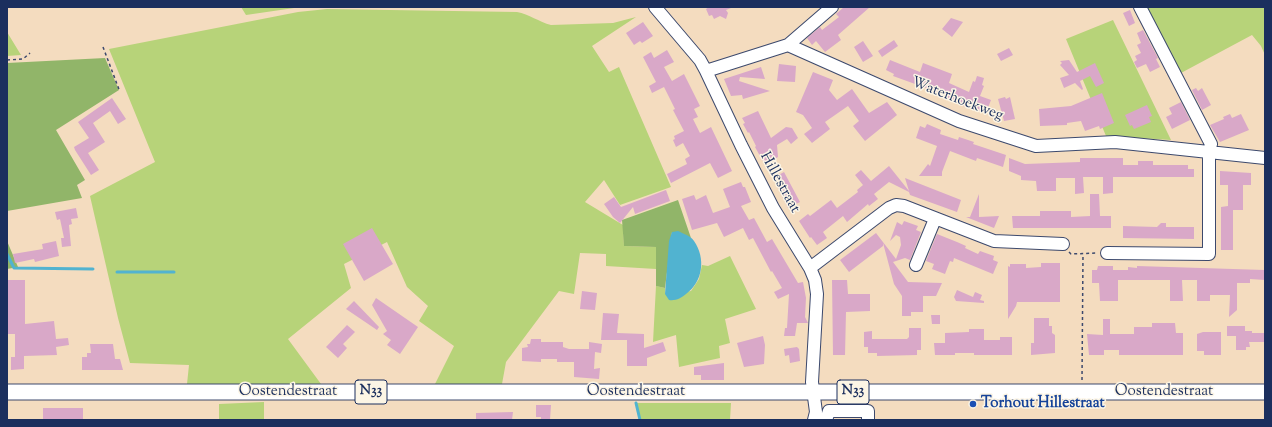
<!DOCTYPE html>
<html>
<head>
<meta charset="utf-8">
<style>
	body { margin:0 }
	#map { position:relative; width:1272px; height:427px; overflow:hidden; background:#f4dcbf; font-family:"Sorts Mill Goudy",serif }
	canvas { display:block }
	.frame { position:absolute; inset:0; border:8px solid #1b2f5e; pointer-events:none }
</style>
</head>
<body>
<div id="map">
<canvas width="1272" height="427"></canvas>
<div class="frame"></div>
</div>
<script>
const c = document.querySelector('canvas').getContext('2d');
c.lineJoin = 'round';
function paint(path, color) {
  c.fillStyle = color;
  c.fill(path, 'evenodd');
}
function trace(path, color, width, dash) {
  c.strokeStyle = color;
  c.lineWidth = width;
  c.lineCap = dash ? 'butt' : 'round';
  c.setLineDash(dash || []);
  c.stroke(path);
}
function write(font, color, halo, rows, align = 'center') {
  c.font = font + ' "Sorts Mill Goudy",serif';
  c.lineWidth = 3;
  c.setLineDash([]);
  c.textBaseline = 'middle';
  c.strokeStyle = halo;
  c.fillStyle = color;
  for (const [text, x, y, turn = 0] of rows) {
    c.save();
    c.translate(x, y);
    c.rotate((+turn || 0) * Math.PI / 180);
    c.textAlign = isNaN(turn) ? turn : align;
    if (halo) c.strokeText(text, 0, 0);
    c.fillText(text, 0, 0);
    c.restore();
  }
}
paint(new Path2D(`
	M241,7h60l-55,8z
	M1145,7h120v48l-4,-9 -9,-11 -71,38z
	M327,9l190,3c12,2 22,10 34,13l62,-2 23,-6 -44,29 17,26 10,-5 52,120 -51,18 -16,-25 -19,22 38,23 1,21 32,1v22l-50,-3v-12l-26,-1 -6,41 -15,-3 -53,71 -4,22h-67l19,-38 -35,-25 9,-15 -21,-19 -20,-45 -43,22 7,24 -63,51 33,45h-134l2,-19 -59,-2 -12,-45 -28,-122 65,-34 -46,-113 189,-37z
	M1113,20l58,120 -65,-4 -40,-97z
	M7,32l14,23 -14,1z
	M730,256l26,53 -31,10 5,24 -11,3 1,12 -41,9 -3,-32 -23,7 3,-56 9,2v6l26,-3 8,-12 3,-14 6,1z
	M264,402v18h-45v-16z
	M636,403h95l-1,17h-90z`), '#b7d379');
paint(new Path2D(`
	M105,58l14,32 -63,40 29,50 -8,5 5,13 -75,13v-148z
	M678,200l13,38 -19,-6 -7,56 -9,-2v-39l-32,-1 -2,-26z
	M7,241l11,26 -11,2z`), '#91b569');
paint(new Path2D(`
	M678,231c6,3 13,5 16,10 12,17 9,41 -8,53 -5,4 -10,7 -17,6l-4,-6 4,-53 3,-9z`), '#51b3d0');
trace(new Path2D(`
	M7,254l7,14 79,1
	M117,272h57
	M636,403l4,17`), '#51b3d0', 3);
paint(new Path2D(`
	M709,7h22v1l-5,2 2,3 -2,6 -6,-3 -6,3 -2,-4 -3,1 -3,-7z
	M844,7h26l-32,28 3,5 -16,12 -9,-11 -4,4 -5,-7 13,-11 2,3 17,-13 -3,-3z
	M1130,10l5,13 -6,3 -6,-13z
	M951,18l12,4 -11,15 -10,-8z
	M643,22l10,14 -11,7 -2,-2 -6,4 -8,-12z
	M1143,30l15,28 -2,1 4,8 -10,5 -4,-8 -9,4 -3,-6 3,-2 -2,-4 6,-3 -4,-8 4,-2 -4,-10z
	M894,40l4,6 -16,11 -4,-6z
	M863,41l10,15 -10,6 -9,-15z
	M1009,48l4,7 -12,6 -4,-7z
	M667,50l7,12 -10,5 8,14 12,-7 16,32 -6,3 4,8 -5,2 7,14 11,-6 21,44 -14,7 -8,-15 -39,20 -4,-9 20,-10 -2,-5 5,-3 -7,-13 -7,4 -3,-7 2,-1 -1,-3 10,-5 -11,-21 2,-1 -11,-22 -12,6 -3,-7 7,-4 -13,-25 8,-5 3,6z
	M890,60l30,12 3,-9 29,11 -3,9 20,9 4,-11 2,1 2,-6 7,2 -2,7 2,1 -4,10 11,4 -5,13 -23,-7 1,-2 -24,-9v-2l-47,-17 1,-2 -8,-4z
	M1069,60l8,12 18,-9 9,20 -8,4 -6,-11 -10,5 3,8 -1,1 -7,-7 -11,5 -4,-10 9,-3 -9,-10 2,-2 -2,-2z
	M779,64l17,2 -1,16 -18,-1z
	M761,67l4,12 -25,-2 -1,4 31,10 -27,8 -1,-4 -11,1 -7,-17z
	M813,72l20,8 -4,10 8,10 15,-11 17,24 18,-11 10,13 -32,26 -12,-15 6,-5 -11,-15 -23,16 5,7 -18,14 -8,-9 8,-6 -9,-13 -7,-3z
	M1196,88l2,3 4,-3 9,17 -9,5 -10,-20z
	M1102,93l12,30 -14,6 -1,-3 -14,5 -4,-10 -14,2v2l-27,1 -1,-17 32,-3z
	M1005,97l1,2 4,-2 5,22 -11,2 -6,-22z
	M112,98l14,21 -8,5 -8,-13 -17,12 12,19 -17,11 11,17 -8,5 -16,-25 -1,-3 15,-9 -11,-16z
	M1181,102l9,18 -18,9 -6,-12 6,-3 -3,-6z
	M1147,105l5,11 -3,1 2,5 -17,7 -2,-4 -2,1 -5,-11z
	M758,111l13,27 15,-11 6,1 6,10 -7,6 -4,-5 -10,6 1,12 -13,8 -10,-18 1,-1 -7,-14 -1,1 -5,-9 2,-1 -3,-5z
	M1230,114l2,4 9,-4 8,16 -29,12 -10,-17 14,-6 -1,-2z
	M927,124l14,6 -1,4 18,6 1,-3 15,5 -1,2 33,11 -3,12 -26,-9 -1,3 -26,-10 -8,21v4h-23l9,-12 2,2 7,-20 -21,-8 4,-12 5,2z
	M1009,158l16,6 55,-2v-4h43v7h15v-4h15v4h35v4h6v8h-81v16l-10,1v-17h-20l1,16 -9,1v-16h-19v13h-19l-1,-10 -15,-1v-4l-12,-5z
	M889,166l20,25 -4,-13 56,22 -4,12 -47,-17 -1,-3 -20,-10 -15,12 4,5 -9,7 -1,-2 -21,18 -4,-6 -20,16 4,6 -10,7 -6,-8 -1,1 -11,-17 9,-7 2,2 21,-16 6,8 21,-16 -1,-2 6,-5 -8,-10 6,-5 10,11z
	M1220,171l31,2v12h-8v25h-10v40h-12v-43l7,-1v-21h-8z
	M784,172l16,30 -12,6 -15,-30z
	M741,182l2,5h2l6,15 -10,4 8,14 5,-2 13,24 5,-3 26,44 5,-1 3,16 -1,19 3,6h-11l-2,13h-11l1,-8h2l2,-34 -11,5 -4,-7 8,-4 -10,-17 -1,1 -18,-34 -4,2 -6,-12 -19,9 -7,-14 -25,7 -10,-31 12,-4 2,5 10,-5 7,18 17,-6 -7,-18z
	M666,190l4,11 -35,13 -2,-7 -13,16 -7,-6 -9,-13 10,-7 7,10z
	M979,194v23l20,-1 -5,12 -28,-11h4z
	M1090,194h9l1,22h11v12h-98l-1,-12h28v-5h31v6l19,-1z
	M76,208l2,10 -7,1 1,5 -3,1 2,21 -9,1 -1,-9h3l-4,-19 -3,1 -2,-8z
	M904,221l14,5 -2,4 5,2 -11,28 -5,-2 -12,4 15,20 34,1 -6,13h-13v16h-12v4h-9v-20l-8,-12 -11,-41v3l-34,26 -9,-12 36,-27 20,26 5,-14 -1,-8 -4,-2 -6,6 7,-19 5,3z
	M1161,223h5v4h28v12l-71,-1v-12l34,1z
	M372,228l21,36 -29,17 -21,-37z
	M937,234l20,8 9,4 -1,2 13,6 2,-3 14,5 -1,4 5,2 -5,12 -39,-16 -1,4 -3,-1 -5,13 -13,-5 2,-5 -8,-3z
	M56,241l3,15 -24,6 -1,-3 -19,4 -2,-9 30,-5 -1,-5z
	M1041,263h19v39h-43l-1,4 -8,13v-53l2,1v-3h16v4l15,-1z
	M1098,266h15v4h15v-3l9,1v-2l128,4v10l-15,-1v4h-13v27l-8,7 1,-22h-20v6h-13v-21h-15l1,21h-13v-21h-52v21h-18l-1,-18h-7v-13h5z
	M7,280h18v44l29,-3 2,18 12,-1 1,7 -13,2 1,8 -33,1v13l-13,1v-13h4v-23h-8z
	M832,280h15l1,14h22v17l-24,1 -1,43h-12z
	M957,290l16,7 2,-5 7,3 -2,5 4,1v2l-28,-2 -2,-4z
	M582,291l15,2 -2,17 -15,-1z
	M376,298l42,29 -18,27 -13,-9 4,-5 -8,-6 4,-3 -15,-26z
	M354,301l25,26 -2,3 -31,-21z
	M603,313l16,1 -2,19 27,1v14l19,-6 3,9 -19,7v8h-20v-26h-26z
	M931,315h9v9h-8z
	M1034,318h15v8h3v7l3,2v18l-24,2v-12h3z
	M1103,319h7v15h24v-7h18v-4h23l1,10h7v22h-64v-5h-15v5h-15l-2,-21 16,1z
	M347,325l8,7 -12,12 4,4 -9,10 -12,-11z
	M1227,326h18v5h7v2h13v9h-16l1,5h-4v3h-10v-14h-9z
	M909,328h12v22h-4v5l-40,1v-3h-9v-6h-4v-15l8,-1v8h35l2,-2z
	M969,329h15v11h16v-3h12v18h-38v-2h-19v2h-20l-1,-12h11v-10l24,-1z
	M1203,332h18v23h-17v-4h-7v-17z
	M763,336l2,9 -1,19 -20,3 -7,-24z
	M531,339h10v3h22v5l6,2h20v-7l13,2 -1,9 -6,-1 -1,17 6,-1 -1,11 -25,-2v-15h-17v-3h-16v3l-19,-1v-13l6,-1 -1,-3h3z
	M90,344h23l2,15h5l3,11h-41v-13h5v-4h4z
	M797,347l2,2 1,12 -10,2 -1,-8 -4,1 -1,-7z
	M724,363v17h-23v-5h-7v-8z
	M536,405h15l-1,15h-9v-3h-5z
	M43,408h40v12h-40z
	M513,412l-1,8h-36v-7z`), '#d9a8c8');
const minor = new Path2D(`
	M655,7l45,53 6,11 35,74 32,63 37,60 5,12 2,14 -5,88 4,30 -2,8
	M788,45l44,-38
	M706,71l82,-26 171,76 77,25 79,-4 150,16
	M1107,253l102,1v-101l2,-9 -71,-137
	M916,265l19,-46
	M810,268l79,-60 7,-3 8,1 90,35 69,3
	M826,420l3,-9h39v9`);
const major = new Path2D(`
	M7,392h1258`);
trace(minor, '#3c496d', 14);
trace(major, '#3c496d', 17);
trace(new Path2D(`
	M103,47l17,45
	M7,60l16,-1 7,-6
	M1069,252l2,2 25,-1
	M1082,380l1,-126`), '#3c496d', 1.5, [3, 3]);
trace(minor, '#fff', 12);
trace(major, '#fff', 15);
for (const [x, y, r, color] of [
	[973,404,4,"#1a4fb4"]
]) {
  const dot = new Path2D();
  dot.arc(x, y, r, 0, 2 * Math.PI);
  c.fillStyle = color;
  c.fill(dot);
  trace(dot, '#fcf5e5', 1.5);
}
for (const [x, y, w] of [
	[371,392,32],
	[853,392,32]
]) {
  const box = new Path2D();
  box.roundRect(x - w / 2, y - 12, w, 24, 3);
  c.fillStyle = '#fcf5e5';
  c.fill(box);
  trace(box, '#1b2f5e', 1);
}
write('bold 14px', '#1b2f5e', null, [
	["N33",371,392],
	["N33",853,392]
]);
write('15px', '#1b2f5e', '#fcf5e5', [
	["Waterhoekweg",957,100,21],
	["Hillestraat",779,183,61],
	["Oostendestraat",288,392],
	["Oostendestraat",636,392],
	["Oostendestraat",1164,392]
]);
write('bold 15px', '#164399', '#fcf5e5', [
	["Torhout Hillestraat",981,404]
], 'left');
</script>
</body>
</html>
